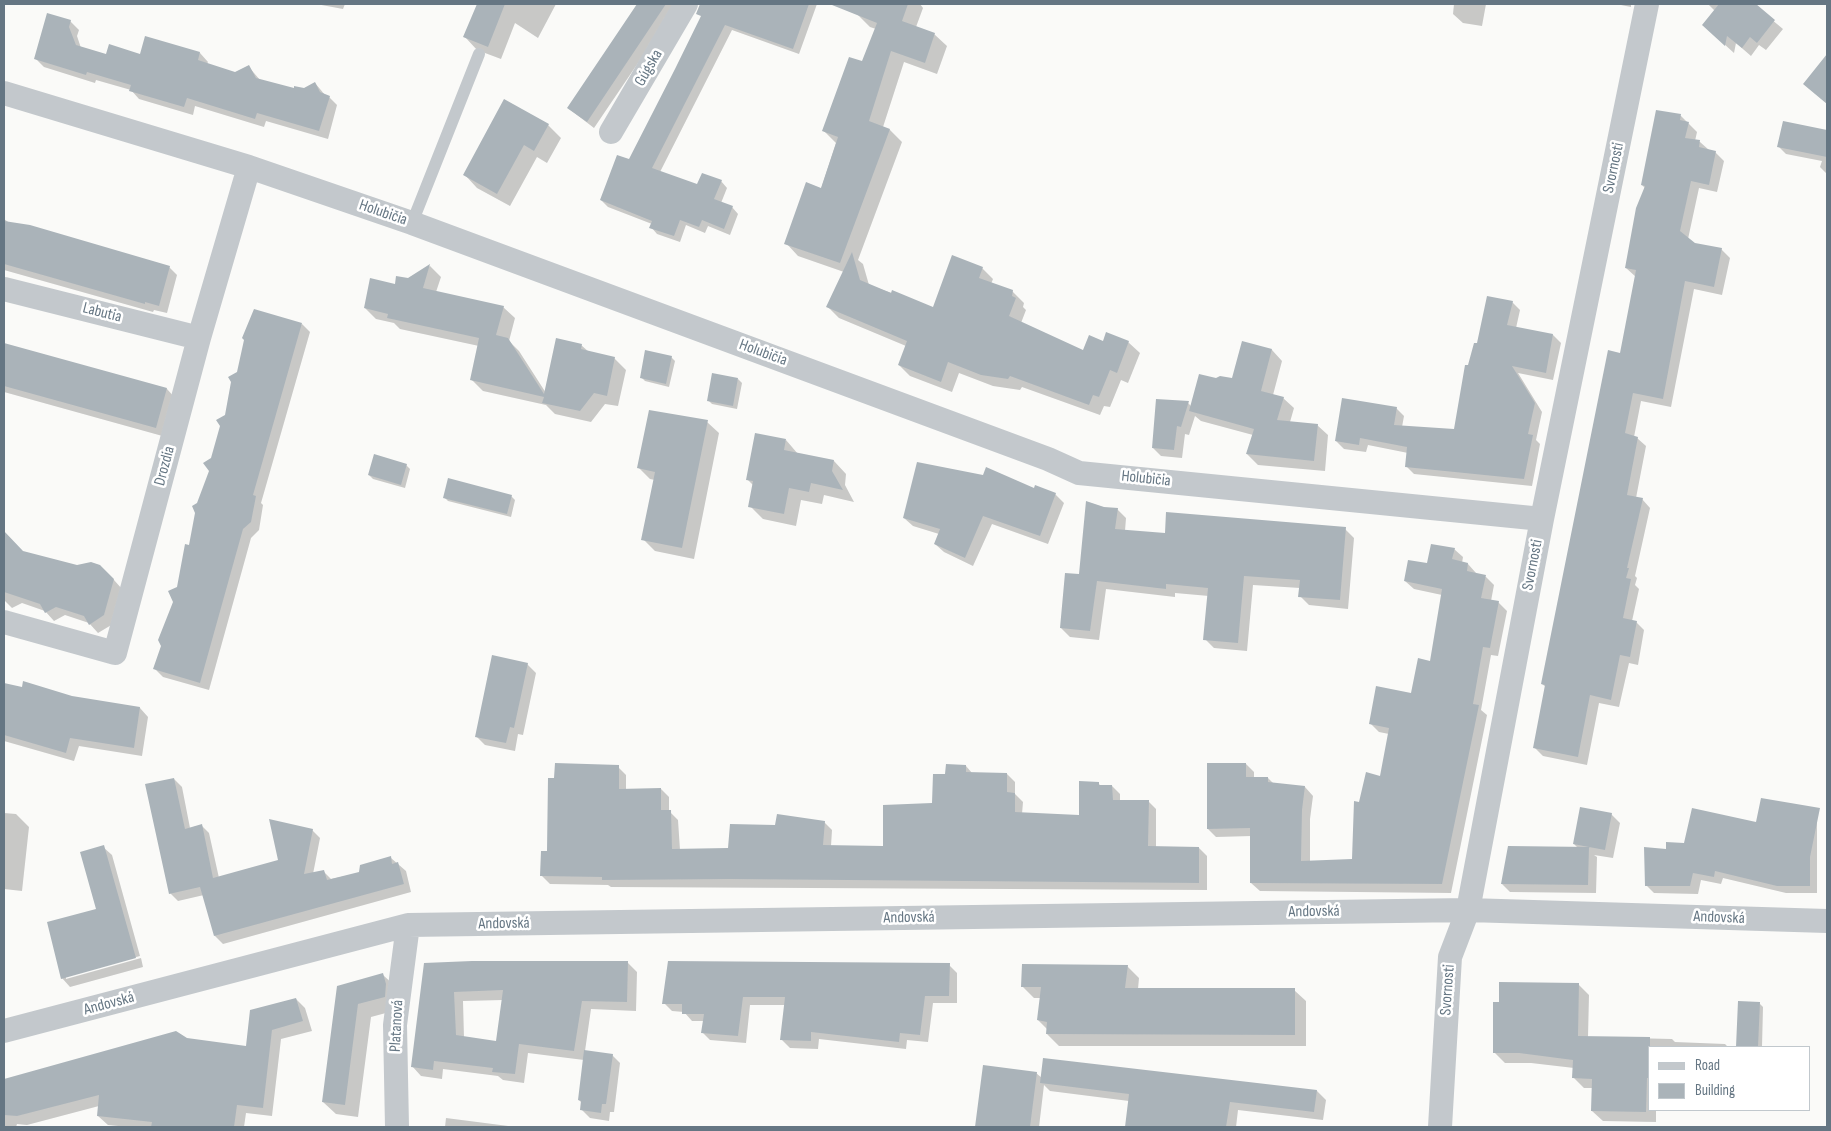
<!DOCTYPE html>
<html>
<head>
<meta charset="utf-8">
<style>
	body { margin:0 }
	#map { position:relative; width:1831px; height:1131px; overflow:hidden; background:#fafaf8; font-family:"Sofia Sans Condensed",sans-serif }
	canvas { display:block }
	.frame { position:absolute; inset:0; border:5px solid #657683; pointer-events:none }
	.legend { position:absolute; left:1648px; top:1046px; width:162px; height:65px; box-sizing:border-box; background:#fff; border:1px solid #c1c8cd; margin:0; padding:6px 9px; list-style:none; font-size:15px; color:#657683 }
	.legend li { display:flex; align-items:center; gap:10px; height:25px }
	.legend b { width:25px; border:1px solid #c1c8cd }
</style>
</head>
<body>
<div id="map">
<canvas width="1831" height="1131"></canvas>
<div class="frame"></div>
<ul class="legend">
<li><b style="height:6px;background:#c3c8cc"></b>Road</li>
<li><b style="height:14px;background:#aab3b9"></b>Building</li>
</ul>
</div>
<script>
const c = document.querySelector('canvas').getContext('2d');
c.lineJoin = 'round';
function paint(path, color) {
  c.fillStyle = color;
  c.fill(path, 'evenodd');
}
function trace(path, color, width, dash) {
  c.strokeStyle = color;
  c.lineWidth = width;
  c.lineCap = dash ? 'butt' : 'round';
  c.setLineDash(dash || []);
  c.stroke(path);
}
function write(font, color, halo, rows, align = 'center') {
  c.font = font + ' "Sofia Sans Condensed",sans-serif';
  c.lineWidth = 5;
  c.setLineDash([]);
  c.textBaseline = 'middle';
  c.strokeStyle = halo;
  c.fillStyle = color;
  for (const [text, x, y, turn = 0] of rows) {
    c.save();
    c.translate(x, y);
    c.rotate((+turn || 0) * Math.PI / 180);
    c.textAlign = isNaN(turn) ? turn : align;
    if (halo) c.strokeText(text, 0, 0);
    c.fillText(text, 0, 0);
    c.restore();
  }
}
paint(new Path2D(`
	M316,4h29l-2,5z
	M483,4h73l-18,34 -23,-15 -14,36 -24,-9 -12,-13z
	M638,4h40l-84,124 -26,-20z
	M707,4h110l-18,50 -67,-24 -72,142 38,13 23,-4 6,7 -6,15 11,4 6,7 -8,21 -22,-9 -3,7 -19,-8 -6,17 -23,-8 -6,-7 1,-3 -44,-17 -7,-7 28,-39 48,-91z
	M856,4h64l3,4 -7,19 18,7 13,12 -10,28 -33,-12 -21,65 7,3 12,12 -44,118 5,4 6,21 65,23 48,-40 11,11 -2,5 21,7 12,12 -1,4 3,3 -5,13 63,29 20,-10h24l12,11 -12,30 -7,-3 -11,27 -6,-1 -4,9 -78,-28 -2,3 -27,-4 -34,-13 -7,19 -42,-16 -11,-11 7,-19 -67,-28 -11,-11 16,-35 -46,-16 -12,-13 35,-54 15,-46 -12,-12 38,-68 14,-34 -6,-2 -13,-13 3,-6z
	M1454,4h32l-4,22 -19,-3 -10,-9z
	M1616,4h15v3z
	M1708,4h45l30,25 -17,21 -7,-5 -8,11 -15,-13 -2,10 -22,-20 3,-22z
	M70,21l9,9 -2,6 4,12 26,7 93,-2 8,9 -1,2 29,10 12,-8 12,14 35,9 9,1 11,-7 10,12 4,2 8,8 -9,34 -62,-18 -2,6 -69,-21 -2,9 -54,-16 -8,-9 -35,-10 -1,3 -51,-16 -9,-9z
	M1657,111l24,5 16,16 -2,9 5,1 9,8 6,2 9,9 -7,31 -18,-4 -11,51 7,5 26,5 9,9 -8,37 -28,-6 -23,118 -30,-6 -7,36 3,1 9,8 -10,52 6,1 8,9 -15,68 2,2 -2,7 4,4 -7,32 4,1 8,8 -6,35 -9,-2 -10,44 -20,-4 -12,62 -44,-9 -9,-9 12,-60 -4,-3 79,-330 15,-77 -10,-9 19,-80 -3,-3z
	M1784,122l43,9v43l-7,-7 2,-6 -36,-7 -8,-8z
	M548,125l13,13 -14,25 -10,-6 -27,49 -33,-18 -12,-13z
	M4,219l7,5 158,43 8,8 -10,38 -13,-3 -1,2 -149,-42z
	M430,266l11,11 -5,15 67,15 12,11 -6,23 10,10 27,42 35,-48 8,7 25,6 12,12 -8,36 -13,-2 -14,18 -36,-8 -9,-9 -63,-14 -12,-12 8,-33 -79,-17 -6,-6 -18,-4 -11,-11 31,-23z
	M1512,302l8,8 -4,18 37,7 8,8 -8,37 -35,-7 24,39 -6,28 4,4 -8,42 -118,-12 -8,-8 2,-13 -40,-8 -2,7 -22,-3 -8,-8 60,-33 8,8 -2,11 53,4 14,-64 9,-22z
	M302,324l8,8 -49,171 2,2 -4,25 -8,8 -42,152 -46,-13 -8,-8 35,-123 8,-42 12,-33 28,-99z
	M1243,342l29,8 10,11 -9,34 10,3 11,10 -4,14 27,3 11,10 -3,36 -67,-6 -11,-11 6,-19 -52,-14 -6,-5 -6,19 -4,-1 -3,24 -21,-2 -8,-8 35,-45 3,3 25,-26h17z
	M4,344l163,45 9,10 -10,38 -162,-45z
	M671,357l4,4 -6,26 -24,-6 -4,-4z
	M738,379l4,4 -5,26 -25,-5 -4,-4z
	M707,422l12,11 -25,126 -39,-8 -12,-12 12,-59 -5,-1 -11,-11z
	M786,440l12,14 36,7 12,13 -1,11 9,17 -30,-7 -2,9 -21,-4 -5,26 -33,-7 -13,-13 4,-20 -7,-7z
	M406,465l4,4 -5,19 -32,-9 -4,-4z
	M1035,490l20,4 9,9 -16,41 -56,-20 -19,42 -29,-14 -9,-8 4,-10 -26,-8 -9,-8z
	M511,496l4,4 -4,17 -63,-16 -4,-4z
	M1103,508l14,1 9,9 -1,13 41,3 179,-5 9,9 -6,71 -39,-4 -9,-9v-8l-47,-3 -6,66 -33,-3 -9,-9 4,-43 -34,-3v4l-69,-8 -7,51 -29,-3 -9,-9z
	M7,541l16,11 91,28 8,9 -9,35 -15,9 -9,-10 -24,-8 -11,6 -9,-10 -23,-8 -10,5 -8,-8v-58z
	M1454,549l9,8 -1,6 6,1 8,9v2l10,2 8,8 -3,16 7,1 9,9 -9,45 -7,-1 -10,55 6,5 -36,178 -191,-2 -9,-8 1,-47 -36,1 -8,-8 38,-65 8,8v6h14l6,6 31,3 8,9 -3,23v43l43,-2 7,-56 21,-27 8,-43 -10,-2 -9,-9 42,-29 19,-32 11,-67 -28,-6 -9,-8z
	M527,664l9,9 -13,62 -5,-1 -3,17 -30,-6 -9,-9z
	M4,684l19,5 117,19 8,9 -6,39 -63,-10 -5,15 -70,-20z
	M966,766l6,7 35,1 8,8v12l8,8 -1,12 58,2 18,-33 3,3h11l8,8v8l28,-1 8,8v39h43l8,8v34l-596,-3 -3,-2 -58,-1 -8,-8 7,-24 69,-85 8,8v15l35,-1 8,8v14l9,9 2,30 49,-1 47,-23 48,-4 8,8 -1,16 53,2 49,-44 13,-28z
	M174,779l8,8 8,41 11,-3 8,8 10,45 60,-17 33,-31 8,8 -7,36 10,-3 8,8 29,-6 31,-15 15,13 5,21 -188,52 -8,-8 -11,-41 -26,6 -8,-8z
	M4,813l12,1 13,13 -7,64 -18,-2z
	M1611,814l9,9 -7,35 -19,-3 3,2 -1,36 -86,-1 -8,-8 77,-35 -5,-5z
	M1817,815v78h-31l-63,-15 -2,6 -20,-4 -3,14 -44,-1 -8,-8 21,-35 90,-27z
	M103,847l9,8 28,101 -74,20v3l75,-21 2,9 -73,20 -8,-9 36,-68z
	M628,963l9,9 -1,39 -45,-2 -6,42 27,4 8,8 -6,49h-4l-1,9 -19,-3 -8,-8v-7l-3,-3 5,-40 -56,-7 -4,30 -21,-3 -5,-4 -55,-7 -1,10 -21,-3 -9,-10 13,-102zM503,1000l-6,43 -33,-5 -1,-37z
	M949,965l8,8v30h-24l-5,39 -21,-2 -1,9 -87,-10 -1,10 -28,-1 -8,-8 4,-35h-36l-4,38 -36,-3 -8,-8 2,-11h-12l-8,-9 -12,-1 -8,-8z
	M1127,966l12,12 -1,11 156,1 12,11v45h-247l-12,-12v-5l-9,-9 3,-22h-7l-12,-12z
	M383,975l13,12 1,23 -26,7 -13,100 -22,-3 -13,-12 15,-115z
	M1578,984l11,11 -1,42 84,2 3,3 50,2 3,3h-78v63h6v12l-53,-1 -11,-10 1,-23h-9l-11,-11 1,-9 -43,-5h-26l-11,-11z
	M296,999l9,9 7,23 -31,8 -9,77 -26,-3 -2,14h-116l-20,-2 -10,-9 1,-10 -72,19 -10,-1 -1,3h-12v-47l171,-48 11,7 61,8z
	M1739,1003h20l4,4 -1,40h-25z
	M1044,1060l273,31 9,9 -3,20 -85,-10 -2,17h-109l2,-26 -79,-10 -6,-6 -5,42h-63l8,-61 52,7 6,5z
	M446,1118l70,9h-71z`), '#0003');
paint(new Path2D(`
	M477,4h28l-17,43 -25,-10z
	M637,4h29l-79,118 -20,-14z
	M700,4h109l-16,45 -68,-24 -73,143 45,16 5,-11 20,7 -8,19 19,7 -9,23 -22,-9 -3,7 -19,-7 -6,16 -25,-8 3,-7 -52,-21 17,-45 12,4 46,-90 26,-53 -5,-2z
	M833,4h75l-6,17 33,12 -10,30 -34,-12 -22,70 21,8 -50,134 -56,-19 22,-62 15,6 17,-51 -16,-6 27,-74 13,4 15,-38 -45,-18z
	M1719,4h37l19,16 -18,23 -7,-6 -8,11 -15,-12 -2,10 -23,-21z
	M47,13l24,7 -2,7 7,18 30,9 3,-10 31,10 5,-18 55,16 -2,8 37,12 14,-7 7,13 38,10v-2l10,2 11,-6 5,10 10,4 -11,35 -62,-18 -2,6 -68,-21 -3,9 -55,-16 2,-6 -44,-13 -1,3 -52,-16z
	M1827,54v50l-24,-20z
	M504,99l45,25 -15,27 -10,-6 -27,49 -34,-19z
	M1656,110l25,4 -1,6 9,2 -4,16 15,2 -1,7 17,4 -7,34 -18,-4 -11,50 15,12 27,5 -8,39 -29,-6 -22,118 -30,-6 -8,40 13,4 -11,58 16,3 -16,70h2l-3,10 5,1 -8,39 14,3 -7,36 -10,-2 -9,45 -21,-5 -12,62 -45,-9 12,-63 -4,-1 67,-334 12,3 16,-83 -11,-2 11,-60 9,-22 -4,-1z
	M1783,121l44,9v27l-50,-10z
	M4,221l26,4 140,41 -11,40 -14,-4v2l-141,-40z
	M852,252l8,28 31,13 1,-3 41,17 19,-52 31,12 -4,11 34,12 -1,6 4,2 -7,18 74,34 6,-15 14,6 3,-9 23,9 -12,32 -7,-3 -11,27 -6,-2 -4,10 -79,-29 -2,3 -27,-4 -33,-13 -7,20 -43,-17 9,-24 -81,-34z
	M430,264l-7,24 81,18 -8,29 12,3 36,56 12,-56 26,6 -1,5 34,8 -8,39 -13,-3 -14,18 -38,-8 2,-6 -74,-17 9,-42 -92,-20 1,-4 -24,-6 6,-30 25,6 1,-8 12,2z
	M1487,296l26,5 -6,24 46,9 -7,39 -34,-7 23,37 -7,31 5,1 -9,44 -119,-12 2,-20 -47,-9 -1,7 -24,-4 7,-43 55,9 -3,18 60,4 11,-64h3l6,-22h3z
	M254,309l48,14 -49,172 3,1 -5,26 -8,7 -43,154 -47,-14 8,-23 -3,-6 15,-38 -5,-11 9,-4 8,-43 4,1 6,-32 -3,-7 5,-3 12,-32 -6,-8 8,-5 9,-32 -4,-6 9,-5 6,-33 -3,-5 9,-5 7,-32 -2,-2z
	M1242,341l30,8 -11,42 23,6 -7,23 41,4 -4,37 -68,-7 8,-25 -65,-18 10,-37 17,4 4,-2 12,2z
	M4,343l163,45 -11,40 -152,-42z
	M645,350l27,6 -6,28 -26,-6z
	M712,373l26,5 -5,28 -26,-5z
	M1156,399l33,2 -8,26 -4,-1 -3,24 -22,-2z
	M649,410l59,10 -26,128 -41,-8 14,-68 -18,-4z
	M755,433l31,6 -2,11 50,10 -2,11 11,19 -32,-7 -2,9 -20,-4 -5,26 -36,-7 5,-26 -7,-1z
	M374,454l33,10 -6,21 -33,-10z
	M917,462l66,13 3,-8 48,21 1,-3 21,8 -16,43 -57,-20 -18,42 -31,-14 6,-15 -37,-11z
	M448,478l64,17 -5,19 -64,-16z
	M1086,501l18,6 14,1 -3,21 50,4 1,-21 180,15 -6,73 -42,-3 2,-17 -56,-4 -6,67 -35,-3 5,-52 -42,-4v5l-69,-8 -7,50 -30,-3 5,-55 14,1z
	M4,531l19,20 54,14 14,-3 9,3 14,14 -10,36 -15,10 -5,-9 -28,-9 -11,6 -5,-9 -36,-12z
	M1431,544l24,4 -3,11 16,4 -1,8 19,4 -5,23 18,3 -9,47 -7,-1 -10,57 6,1 -37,179 -192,-1v-55l-43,1v-66h39v14h22v5l37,4 -3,24 -1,51 51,-2 2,-58 5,1 7,-30 14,4 9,-48 -20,-4 7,-38 35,7 7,-35 12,3 12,-72 -38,-8 4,-21 19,3z
	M492,655l36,8 -14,65 -4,-1 -4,16 -31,-6z
	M23,681l49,15 68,11 -6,41 -64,-10 -4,15 -62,-18v-52l18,4z
	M555,763l64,2v24l42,-1v22h10l1,39 56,-1 2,-24 45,1 2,-11 48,7 -2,24 60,1v-41l49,-2 1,-29h12l1,-10 20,1v7l41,1v19l8,1v19l64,3v-34l20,1v3h13l1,15h36l-1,46 51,1v36l-470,-4 -127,1v-3l-62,-1 1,-25h6l1,-73h6z
	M174,778l11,51 17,-5 11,54 65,-18 -9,-41 44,10 -9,45 20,-4 3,10 32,-8 1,-7 31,-9 1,8 6,-2 6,22 -190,52 -14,-49 -31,7 -24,-110z
	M1761,798l59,10 -10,49v29h-33l-62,-15 -1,6 -21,-4 -3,13h-45l-1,-39 22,2v-7l18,1 8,-35 64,14z
	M1580,807l32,6 -7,37 -32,-6z
	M104,845l32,113 -75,21 -14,-57 49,-13 -16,-57z
	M1508,846l81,1 -1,38 -87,-1z
	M472,961h156l-1,41 -45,-1 -8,50 -55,-7 -4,30 -23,-2 1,-4 -59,-7 -1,9 -22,-3 13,-104zM503,990l-7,51 -40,-6 -2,-43z
	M668,961l282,2 -1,33h-24l-5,39 -20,-2 -1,9 -88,-10v9l-31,-1 5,-43h-42l-5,39 -37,-3 3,-19h-22v-10h-20z
	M1022,964l106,1 -3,23h170v47l-249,-1 1,-12 -10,-2 4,-33h-20z
	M383,973l3,11 -1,13 -27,7 -13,101 -23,-3 15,-116z
	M1499,982l80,1 -1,53 72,1v41h-3l-1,34 -55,-1 1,-32 -20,-1 1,-18 -54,-7h-26v-51h6z
	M296,998l7,23 -31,9 -9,78 -26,-3 -3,22h-83l1,-5 -55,-6 2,-21 -82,21 -13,-1v-36l172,-48 11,7 59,8 4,-36z
	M1738,1001l22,1 -2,45h-22z
	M584,1050l29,4 -7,50h-4l-1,9 -21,-3 1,-9 -3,-1z
	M1043,1058l274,32 -3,22 -84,-10 -4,25h-101l4,-33 -89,-11z
	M983,1065l54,7 -7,55h-55z`), '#aab3b9');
trace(new Path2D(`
	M412,223l67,-169`), '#c3c8cc', 12);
trace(new Path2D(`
	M4,93l245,74 163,56 636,236 31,14 463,46
	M611,132l75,-128
	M4,289l195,49
	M4,622l111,31 84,-315 50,-171
	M4,1031l404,-106 1060,-15 359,11
	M397,1127l-2,-102 13,-100
	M1440,1127l10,-170 18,-47 74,-391 105,-515`), '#c3c8cc', 24);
write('16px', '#657683', '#fff', [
	["Gúgska",649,68,-60],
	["Svornosti",1614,168,-78],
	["Holubičia",383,213,19],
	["Labutia",102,313,14],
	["Holubičia",763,353,20],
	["Drozdia",165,466,-75],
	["Holubičia",1146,479,6],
	["Svornosti",1533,565,-79],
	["Andovská",1314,912,-1],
	["Andovská",909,918,-1],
	["Andovská",1719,918,2],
	["Andovská",504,924,-1],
	["Svornosti",1448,990,-86],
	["Andovská",109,1004,-15],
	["Platanová",397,1026,-87]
]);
</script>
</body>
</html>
